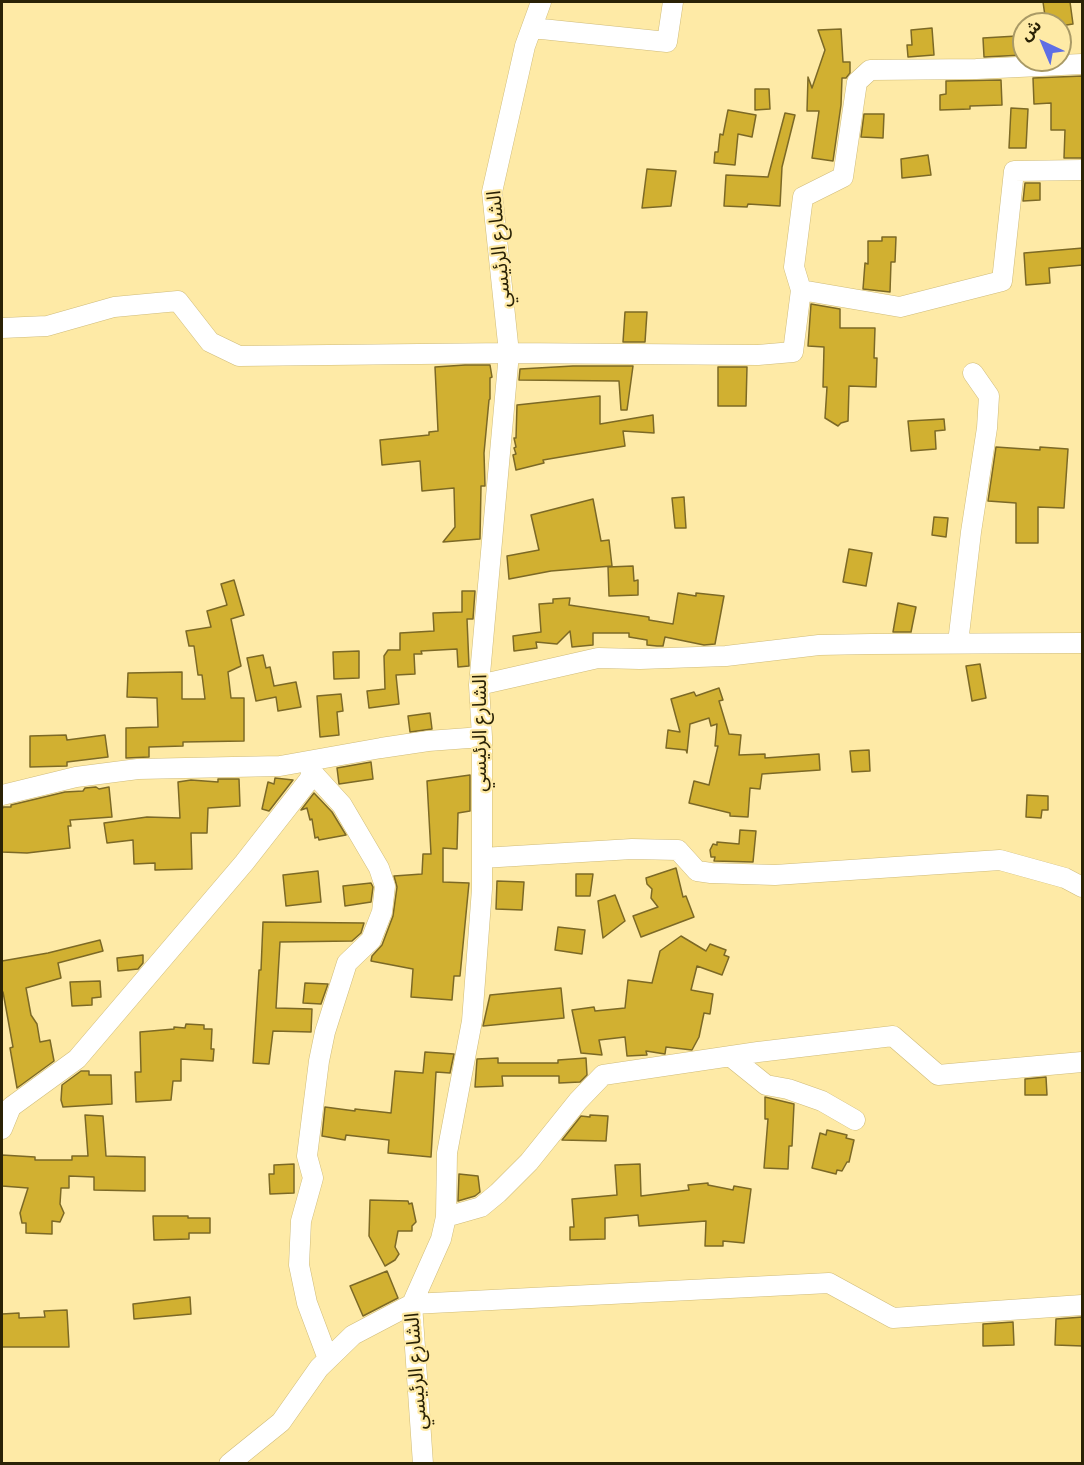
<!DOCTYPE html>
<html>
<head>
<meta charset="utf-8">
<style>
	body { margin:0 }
	#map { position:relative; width:1084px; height:1465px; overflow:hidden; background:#feeaa6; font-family:"Varela Round","Noto Sans Arabic",sans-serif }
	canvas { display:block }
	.frame { position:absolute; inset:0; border:3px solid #2a2206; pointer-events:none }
	.north { position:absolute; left:1012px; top:12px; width:60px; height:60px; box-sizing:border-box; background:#feeaa6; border:2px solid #a99a66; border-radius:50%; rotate:316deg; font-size:16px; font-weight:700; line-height:24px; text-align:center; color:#2a2206 }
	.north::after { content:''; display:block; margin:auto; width:21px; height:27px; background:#5e6ee5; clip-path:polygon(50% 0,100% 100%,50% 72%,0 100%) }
</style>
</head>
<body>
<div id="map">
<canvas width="1084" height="1465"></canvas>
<div class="frame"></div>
<div class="north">ش</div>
</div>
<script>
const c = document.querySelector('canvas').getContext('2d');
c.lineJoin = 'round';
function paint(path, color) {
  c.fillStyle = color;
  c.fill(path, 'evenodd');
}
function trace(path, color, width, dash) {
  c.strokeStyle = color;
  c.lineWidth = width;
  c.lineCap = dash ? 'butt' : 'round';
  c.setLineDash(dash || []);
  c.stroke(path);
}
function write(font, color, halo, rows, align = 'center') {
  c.font = font + ' "Varela Round","Noto Sans Arabic",sans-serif';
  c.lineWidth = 4.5;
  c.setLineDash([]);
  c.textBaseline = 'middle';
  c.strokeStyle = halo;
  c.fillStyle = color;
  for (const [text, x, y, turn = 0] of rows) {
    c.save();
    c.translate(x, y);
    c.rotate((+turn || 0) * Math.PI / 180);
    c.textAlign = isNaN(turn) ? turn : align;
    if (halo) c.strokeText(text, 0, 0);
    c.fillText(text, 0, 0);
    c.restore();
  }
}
const building = new Path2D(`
	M1043,2h27l3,22 -13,2v-2h-12l-1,-5 -2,-3z
	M932,28l2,27 -26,2 -1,-12h5l-1,-15z
	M841,29l2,33h7v11l-4,5h-4l-1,27 -8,56 -21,-3 7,-47h-12l1,-34 4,11 13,-38 -7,-20z
	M1017,36l1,3h4l1,16 -39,2 -1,-19z
	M1083,76v82h-19l1,-28h-14v-27l-17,1 -1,-26z
	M1001,80l1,25 -32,1v3l-30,1v-15l6,-1v-13z
	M755,89h14l1,20 -15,1z
	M1011,108l17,1 -2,39h-17z
	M728,110l28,5 -4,22 -14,-3 -3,31 -21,-2 1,-11h3l2,-18 3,1z
	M785,113l10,2 -13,52 -2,39 -32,-2 -1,3 -23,-1 2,-31 42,2z
	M864,114h20l-1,24 -22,-1z
	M928,155l3,20 -29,3 -1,-19z
	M647,169l29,2 -5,35 -29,2z
	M1025,183h15v17l-17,1z
	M882,237h14l-1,25h-4l-1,30 -27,-3 2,-26 3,1v-23h14z
	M1083,248v17l-34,3 1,15 -24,2 -2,-32z
	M811,304l29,5v19h35l-1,30h3l-1,29 -27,-1 -1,35 -7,2 -3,3 -13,-8 2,-31h-4l1,-40 -16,-1z
	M625,312h22l-2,30h-22z
	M465,365h25l2,12 -2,1v21l-1,1 -5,53 1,33h-4l-1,53 -37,3 12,-15 -1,-39 -32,3 -2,-30 -38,4 -2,-25 49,-5v-3l9,-1 -3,-64z
	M573,366h60l-6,44h-6l-2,-29 -100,-1 1,-11z
	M718,367h29l-1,39h-28z
	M600,396v28l53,-9 1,18 -31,-2 2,15 -82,14 1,3 -28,7 -3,-15 3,-1 -2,-6 2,-1 -2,-9h2l1,-33z
	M944,419l1,11 -10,1 1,18 -25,2 -3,-30z
	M996,447l44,3v-3l28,2 -4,59 -26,-1v36h-22v-40l-28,-2z
	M684,497l2,31h-11l-3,-30z
	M593,499l8,42 8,-1 3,26 -61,5 -42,8 -2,-23 32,-6 -8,-35z
	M934,517l14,1 -2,19 -14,-2z
	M849,549l23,4 -6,33 -23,-4z
	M633,566l1,15 4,-1v15l-29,1 -1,-29z
	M234,580l10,35 -13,4 10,47 -13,6 3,26h13v43l-61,1v4l-34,1v10l-23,1v-30l32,-1 -1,-29 -30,-1 1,-24 54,-1v27h23l-3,-24h-4l-4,-29h-5l-3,-15 25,-4 -4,-16 20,-6 -6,-21z
	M462,591h13l-2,28h-6l2,47 -11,1 -1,-18 -36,2 1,3h-8l1,20 -19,1 3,29 -30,4 -2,-17 18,-2 -1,-33 4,-6h12v-17l34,-2 -1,-18 29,-1z
	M678,593l18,3v-3l28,3 -9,48 -11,1 -39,-8 -2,9h-6l-10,-1v-5l-18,-3v-4h-36v12l-21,2 -2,-16 -13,13 -21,-2 1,6 -23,3 -1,-15 28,-4 -2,-28 14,-1v-4l15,-1h2l-1,7 80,12v3l24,4z
	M898,603l18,4 -5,25h-18z
	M359,651v27l-25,1 -1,-27z
	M263,655l3,13 4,-1 4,19 22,-4 5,25 -23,4 -2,-14 -20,4 -9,-43z
	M980,664l6,34 -14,3 -6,-35z
	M719,688l4,12 -4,1 10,33 12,1 -2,20 26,-1v4l54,-4 1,16 -58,4 -2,15 -10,-1 -2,29 -18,-1v-3l-41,-10 5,-22 15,4 9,-39h-3l2,-22 -6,2 -2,-8 -19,6 -3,29 -1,-3 -20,-2 2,-18 12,2 -9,-33 23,-7 2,4z
	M341,694l2,17 -6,1 2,23 -19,2 -3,-41z
	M430,713l2,16 -22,3 -2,-16z
	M66,735l1,5 38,-5 3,22 -41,5v4l-37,1v-31z
	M869,750l1,21 -18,1 -2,-21z
	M371,762l2,17 -34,5 -2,-16z
	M470,775v36l-12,2 -1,36 -14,-1v34l26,1 -9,93h-6l-2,24 -41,-3 2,-28 -42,-8 1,-5 10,-11 11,-29 4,-29 -3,-11 28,-2 1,-20h8l-4,-73z
	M275,778l18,2 -24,31 -7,-2 6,-27 6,2z
	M218,779h21l1,27 -32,2 -1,25h-16l1,36 -37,1v-7l-21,1 -1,-24 -26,3 -3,-20 43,-6 33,1 -2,-36 13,-2 27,2z
	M96,787l3,2 10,-2 3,30 -42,3 1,6h-3l2,22 -43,5 -25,-1v-42l1,-3h8v-2l54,-13 18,-1 2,-3z
	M314,793l18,19 14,23 -27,5 -1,-3 -3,1 -3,-19 -2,1 -3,-12 -6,2z
	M1027,795l21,1v14h-6l-1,8 -15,-1z
	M740,830l16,1 -3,31 -39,-1 1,-4h-4l-1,-7 3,-6 4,1v-3l22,2z
	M676,868l7,29 3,-1 8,21 -53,20 -8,-21 25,-9 -7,-9 1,-9 -5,-5 -1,-6z
	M318,871l3,31 -35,4 -3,-31z
	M576,874h17l-3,22h-14z
	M497,881l27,1 -2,28 -26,-1z
	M371,883l2,4 -2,15 -26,4 -2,-20z
	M615,895l10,26 -22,17 -5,-37z
	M263,922l101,1 -3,10 -9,8 -72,1 -4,66 36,1 -1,23 -38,-1 -4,33 -16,-1 6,-93h2z
	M558,927l27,3 -3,24 -27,-4z
	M681,936l25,15 4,-7 16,6 -2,5 5,2 -7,18 -25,-9 -6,24 22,4 -3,20 -6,-1 -5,24 -7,13 -26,-3 -1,7 -19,-3 1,4 -20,1 -2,-19 -26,3 3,15 -21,-2 -9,-43 22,-3 1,4 30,-3 3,-28 24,3 8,-32z
	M100,940l3,11 -45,12 3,15 -35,10 5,27 6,9 3,18 10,-2 4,21 -37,27 -7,-40 3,-1 -10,-55 -1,1v-32l46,-8z
	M143,955v8l-5,6 -20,2 -1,-13z
	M100,981l1,16 -9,1v7l-20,1 -2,-24z
	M305,983l23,1 -7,20 -18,-1z
	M561,988l3,30 -81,8 7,-31z
	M186,1024l18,1v4h8l-1,20h3l-1,12 -32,-2v22h-8l-2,19 -35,2 -1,-30h6l-1,-40 34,-3v-2l11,1z
	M425,1052l29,2 -4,19 -14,-1 -5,85 -43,-4 1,-13 -43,-5 -1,5 -23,-4 3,-29 30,4v-2l36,4 4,-42 28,2z
	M498,1058v5h60v-3l28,-2 1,17 -7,7 -21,1v-7h-57l1,10 -28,1 2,-28z
	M81,1071h8v4h22l1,29 -49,3 -2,-7 1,-15z
	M1046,1077l1,18h-22v-16z
	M765,1097l29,7 -2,42h-3l-1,23 -24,-1 4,-49h-3z
	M85,1115l18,1 3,40 39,1v34l-51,-1v-13l-25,-1v12h-8l-1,16 4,9 -4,9 -8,-1v13l-26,-1v-10h-4l-2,-10 8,-25 -26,-2v-31l33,2v3h37v-4h16z
	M590,1115l18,1 -2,25 -44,-1 19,-24 9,1z
	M827,1130l20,5 -1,3 8,2 -5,22h-2l-5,9 -5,-1 -1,4 -24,-6 8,-35 6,2z
	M294,1164v29l-24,1 -1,-20h5v-9z
	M640,1164l1,32 48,-6 -1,-5 20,-2v2l25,5 1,-4 17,3 -7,54 -21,-2v5h-18l1,-25 -67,5 -1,-11 -33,3v21l-35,1v-13h4l-2,-28 45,-4 -2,-30z
	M459,1174l19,2 2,16 -5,4 -17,5z
	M370,1200l38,1 1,3 3,-1 4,19 -4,4v5h-14l-3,16 4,7 -4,6 -10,6 -16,-30z
	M153,1216h35v2h22v15h-21v6l-35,1z
	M387,1271l11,27 -35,18 -13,-30z
	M190,1297l1,17 -57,5 -1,-15z
	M67,1310l2,37h-67v-33l17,-1v5l26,-1 -1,-6z
	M1083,1317v29l-28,-1 1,-26z
	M1013,1322l1,23 -31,1v-22z`);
paint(building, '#d1b031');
trace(building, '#7c6926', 1.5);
const minor = new Path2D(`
	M532,28l135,14 6,-40
	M801,290l-7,-23 9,-70 40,-20 14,-95 13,-12 106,-1 106,-5
	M2,328l45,-2 67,-19 64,-6 32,41 29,14 270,-3 249,2 35,-3 8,-62 99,17 102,-26 12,-110 68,-1
	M958,643l13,-111 16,-104 2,-32 -16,-23
	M479,685l119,-27 42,1 86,-3 93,-11 52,-1 211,-1
	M312,772l30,33 37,63 6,18 -3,26 -11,28 -24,23 -22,69 -6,29 -12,95 6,22 -12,43 -2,44 8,38 21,56
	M2,795l74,-18 62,-8 142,-3 101,-18 47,-7 54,-4
	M482,858l150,-9 46,1 19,21 14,2 64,2 225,-15 65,18 17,9
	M730,1056l36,29 22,4 34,12 33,19
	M2,1129l9,-22 66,-48 167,-196 65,-83 3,-8 -1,-11
	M446,1217l35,-10 17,-14 31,-31 49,-61 25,-26 155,-23 135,-16 45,39 144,-13
	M229,1464l52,-42 38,-54 34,-33 59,-31 417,-21 64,35 189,-13
	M423,1464l-11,-160 29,-65 5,-22 1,-64 25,-132 10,-132v-152l-3,-52 30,-332 -17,-161 33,-146 16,-44`);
trace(minor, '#cfbb79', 21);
trace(minor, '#fff', 20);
write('20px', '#2a2206', '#feeaa6', [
	["الشارع الرئيسي",500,249,-95],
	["الشارع الرئيسي",481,733,-90],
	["الشارع الرئيسي",417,1371,-94]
]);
</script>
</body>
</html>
